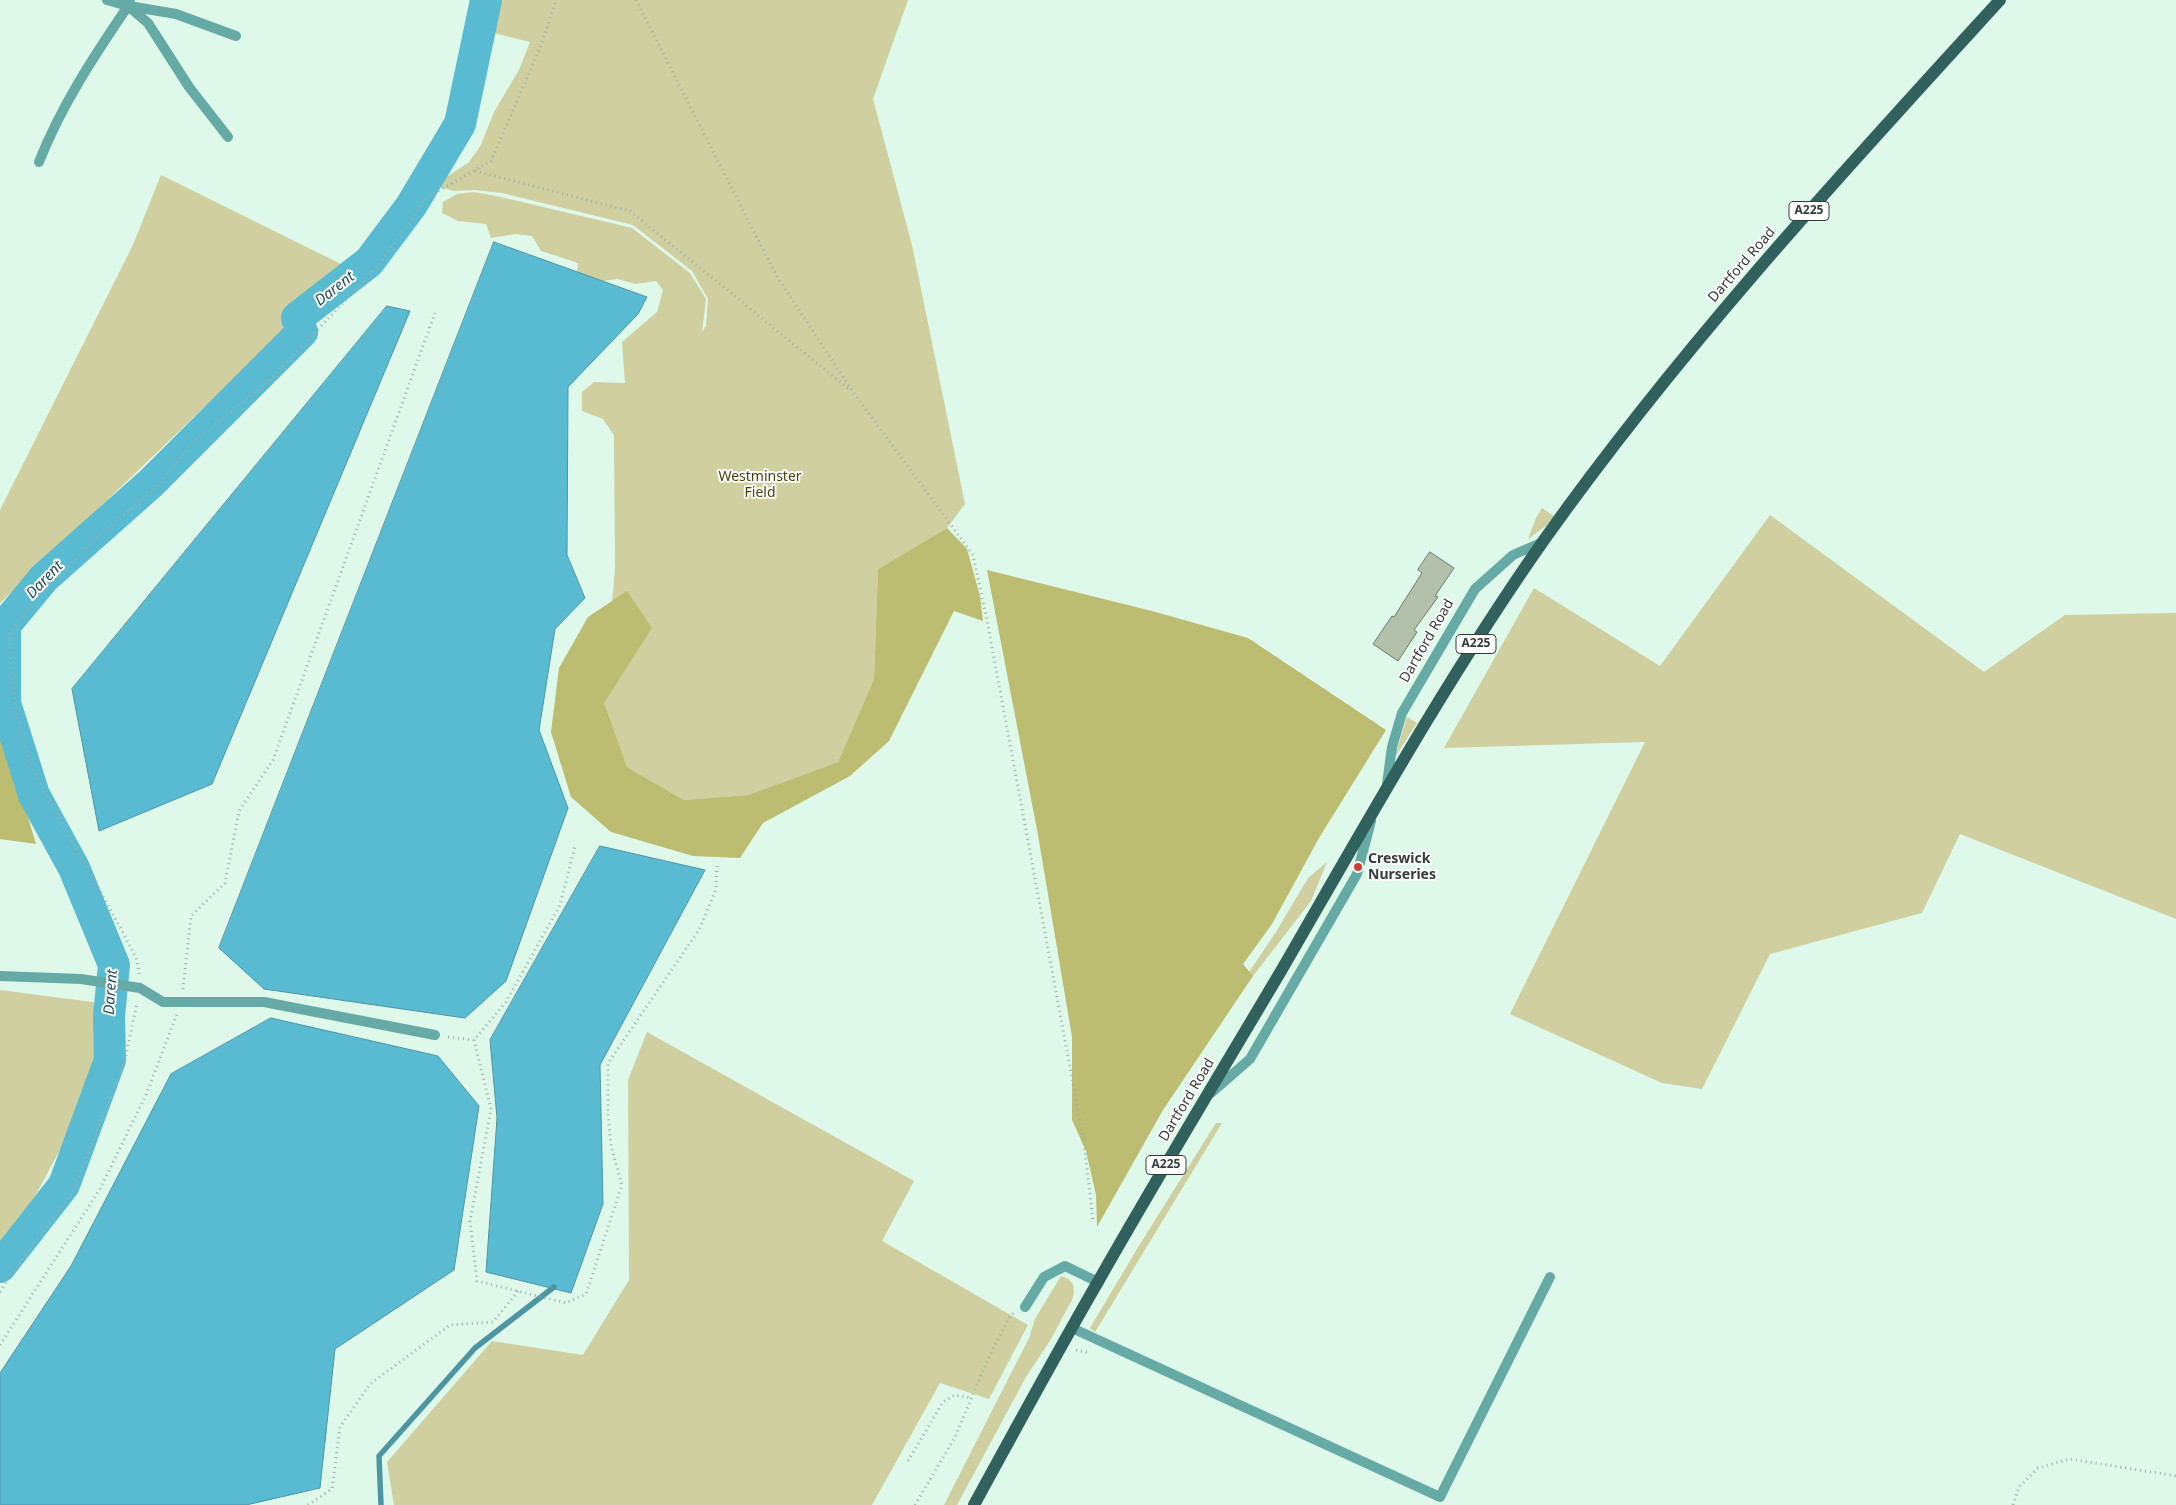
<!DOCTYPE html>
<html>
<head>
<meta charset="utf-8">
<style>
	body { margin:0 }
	canvas { display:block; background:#def8ea }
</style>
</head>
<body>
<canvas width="2176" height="1505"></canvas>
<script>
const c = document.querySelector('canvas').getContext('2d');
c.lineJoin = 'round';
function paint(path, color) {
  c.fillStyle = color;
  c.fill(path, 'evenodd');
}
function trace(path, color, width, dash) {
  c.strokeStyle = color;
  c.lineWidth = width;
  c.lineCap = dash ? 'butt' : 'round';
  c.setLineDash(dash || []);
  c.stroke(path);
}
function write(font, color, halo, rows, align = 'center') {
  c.font = font + ' "Noto Sans",sans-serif';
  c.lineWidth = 4;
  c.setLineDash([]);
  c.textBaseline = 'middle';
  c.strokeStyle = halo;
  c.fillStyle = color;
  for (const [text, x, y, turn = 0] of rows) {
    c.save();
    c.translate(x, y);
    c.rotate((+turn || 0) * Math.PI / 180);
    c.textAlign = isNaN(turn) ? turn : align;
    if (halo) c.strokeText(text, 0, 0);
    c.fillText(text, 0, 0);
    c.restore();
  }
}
paint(new Path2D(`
	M489,0h419l-35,99 39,146 53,259 -18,24 -69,41 -4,110 -36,83 -90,33 -64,5 -57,-33 -24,-63 12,-135 -1,-134 -11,-16 -21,-8v-19l12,-10 31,1 -3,-41 35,-30 6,-22 -7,-9 -20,3 -19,-5 -20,3 -21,-3 2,-16 -37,-12 -9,-15 -17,-2 -24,4 -5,-14 -28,-3 -16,-8 1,-11 14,-8 17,-2 27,5 131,31 58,45 16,26 -4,33 4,-6 2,-27 -16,-28 -59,-46 -131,-32 -28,-3 -20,1 -20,-6 34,-22 12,-16 14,-35 25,-42 11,-28 -37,-9 -10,-6z
	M161,175l188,93 -349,335v-93l132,-263z
	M1542,508l12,8 -8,10 -18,13 8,-21z
	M1770,515l214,157 81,-57 111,-2v306l-216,-85 -38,79 -152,41 -68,135 -40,-6 -152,-69 135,-272 -201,6 90,-160 126,78z
	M1407,717l10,6 -20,31 -1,-1z
	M1327,862l-16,39 -58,75 -4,-4 27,-40 32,-54z
	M0,990l100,13 -6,57 -22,67 -40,75 -32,41z
	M647,1032l267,149 -32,60 146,84 -39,74 -49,-16 -68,122h-478l-7,-43 105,-121 91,14 46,-75 -1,-200z
	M1216,1123h6l-127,209 -5,-4 50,-84z
	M1061,1276c13,3 15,13 11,24l-21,39 -25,38 -69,128h-13l85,-167 6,-19z`), '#cfcf9f');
paint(new Path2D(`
	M947,528l20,21 13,47 3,25 -29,-10 -65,130 -39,35 -87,47 -23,35 -47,-2 -82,-24 -40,-35 -20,-65 8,-64 29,-51 39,-26 25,37 -48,75 23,64 57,33 64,-5 90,-33 36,-83 4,-110z
	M987,570l165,41 96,27 138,92 -67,108 -47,86 -29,40 10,12 -90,134 -66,117 -1,-32 -10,-44 -14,-31v-83l-34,-202z
	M0,721l3,14 33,109 -36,-5z`), '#bdbd71');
const water = new Path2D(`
	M494,242l153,55 -9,17 -70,73 -1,168 18,43 -30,31 -16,101 29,78 -62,173 -41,37 -201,-29 -45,-41z
	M387,306l23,5 -198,473 -113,47 -27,-142z
	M600,846l105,24 -105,195 3,139 -32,89 -85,-21 11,-154 -7,-78z
	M271,1018l167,38 41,50 -25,164 -119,79 -15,139 -74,17h-246v-132l71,-107 100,-192z`);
paint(water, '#59bbd2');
trace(water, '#4e95a4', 1);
trace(new Path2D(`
	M381,1505l-2,-49 96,-108 79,-61`), '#4e95a4', 5.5);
trace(new Path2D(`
	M0,1267l64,-82 46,-125 -1,-44 5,-51 -40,-97 -40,-73 -29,-92v-78l39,-47 107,-95 151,-151 -5,-14 72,-56 42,-56 49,-82 26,-124`), '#59bbd2', 32);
const building = new Path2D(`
	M1430,552l24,16 -19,28 3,1 -24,33 3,2 -19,29 -25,-17 19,-28 2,1 28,-44 -4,-3z`);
paint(building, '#b3c1ac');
trace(building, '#6d7a66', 1);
trace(new Path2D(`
	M636,0l140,275 77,117 120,163 14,65 97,523 9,77
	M475,171l155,40 220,179
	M139,974l-2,-14 -15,-29 -92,-166 -14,-50 -7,-80 23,-33 71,-70 53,-44 36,-45 78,-63 107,-113 49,-69 65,-37 50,-116 15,-45
	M183,989l8,-73 34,-33 14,-72 34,-51 163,-450
	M448,1037l26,3 32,-38 54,-97 15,-59
	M474,1040l17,69 -21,112 7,60 89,22 20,-9 36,-109 -11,-39 -3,-33v-50l91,-133 17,-41 1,-24
	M0,1292l7,-12 65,-87 52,-129 13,-61
	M0,1345l100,-156 46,-94 31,-81
	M1076,1350l14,3
	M908,1461l35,-59 12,-7 16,3
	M308,1505l24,-16 8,-62 30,-43 80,-59 43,-3 26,-32
	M915,1505l40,-68 32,-76 23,-45 4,-3
	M2013,1505l6,-18 19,-19 32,-9 106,17`), '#9cb0a6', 3, [1, 4]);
trace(new Path2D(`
	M128,6l20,17 41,64 39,50
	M129,6l47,8 60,22
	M39,162c22,-56 55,-106 89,-156
	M0,976l81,3 59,9 23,14h101l171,33
	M1211,1093l39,-34 107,-185 14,-53
	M1025,1307l19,-30 21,-11 33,16
	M1072,1328l368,169 110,-220`), '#65aaa4', 10);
trace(new Path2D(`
	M107,0l21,6 2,-6
	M1387,784l5,-37 10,-34 73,-124 38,-34 30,-13`), '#65aaa4', 10);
trace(new Path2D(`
	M974,1505c41,-75 82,-151 125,-225 59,-104 121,-206 182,-309 84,-145 166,-293 263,-431 137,-193 297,-366 456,-540`), '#30615d', 12);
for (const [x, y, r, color] of [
	[1358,867,5,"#cb3d35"]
]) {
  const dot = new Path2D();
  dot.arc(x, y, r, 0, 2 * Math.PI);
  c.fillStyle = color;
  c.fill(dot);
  trace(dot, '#fff', 2);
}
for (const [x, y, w] of [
	[1809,211,40],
	[1476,644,40],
	[1166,1165,40]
]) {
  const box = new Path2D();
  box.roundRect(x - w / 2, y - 9.5, w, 19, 4);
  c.fillStyle = '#fff';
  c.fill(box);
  trace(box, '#333d38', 1);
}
write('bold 12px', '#333d38', null, [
	["A225",1809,211],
	["A225",1476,644],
	["A225",1166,1165]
]);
write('14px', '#333d38', '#fff', [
	["Dartford Road",1742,265,-49],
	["Dartford Road",1427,641,-60],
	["Dartford Road",1187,1100,-59]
]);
write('14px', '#464408', '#fff', [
	["Westminster",760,477],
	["Field",760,493]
]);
write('bold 14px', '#333d38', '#fff', [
	["Creswick",1368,859],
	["Nurseries",1368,875]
], 'left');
write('italic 15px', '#214d57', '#fff', [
	["Darent",335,289,-38],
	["Darent",45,580,-46],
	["Darent",111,992,-86]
]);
</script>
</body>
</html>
